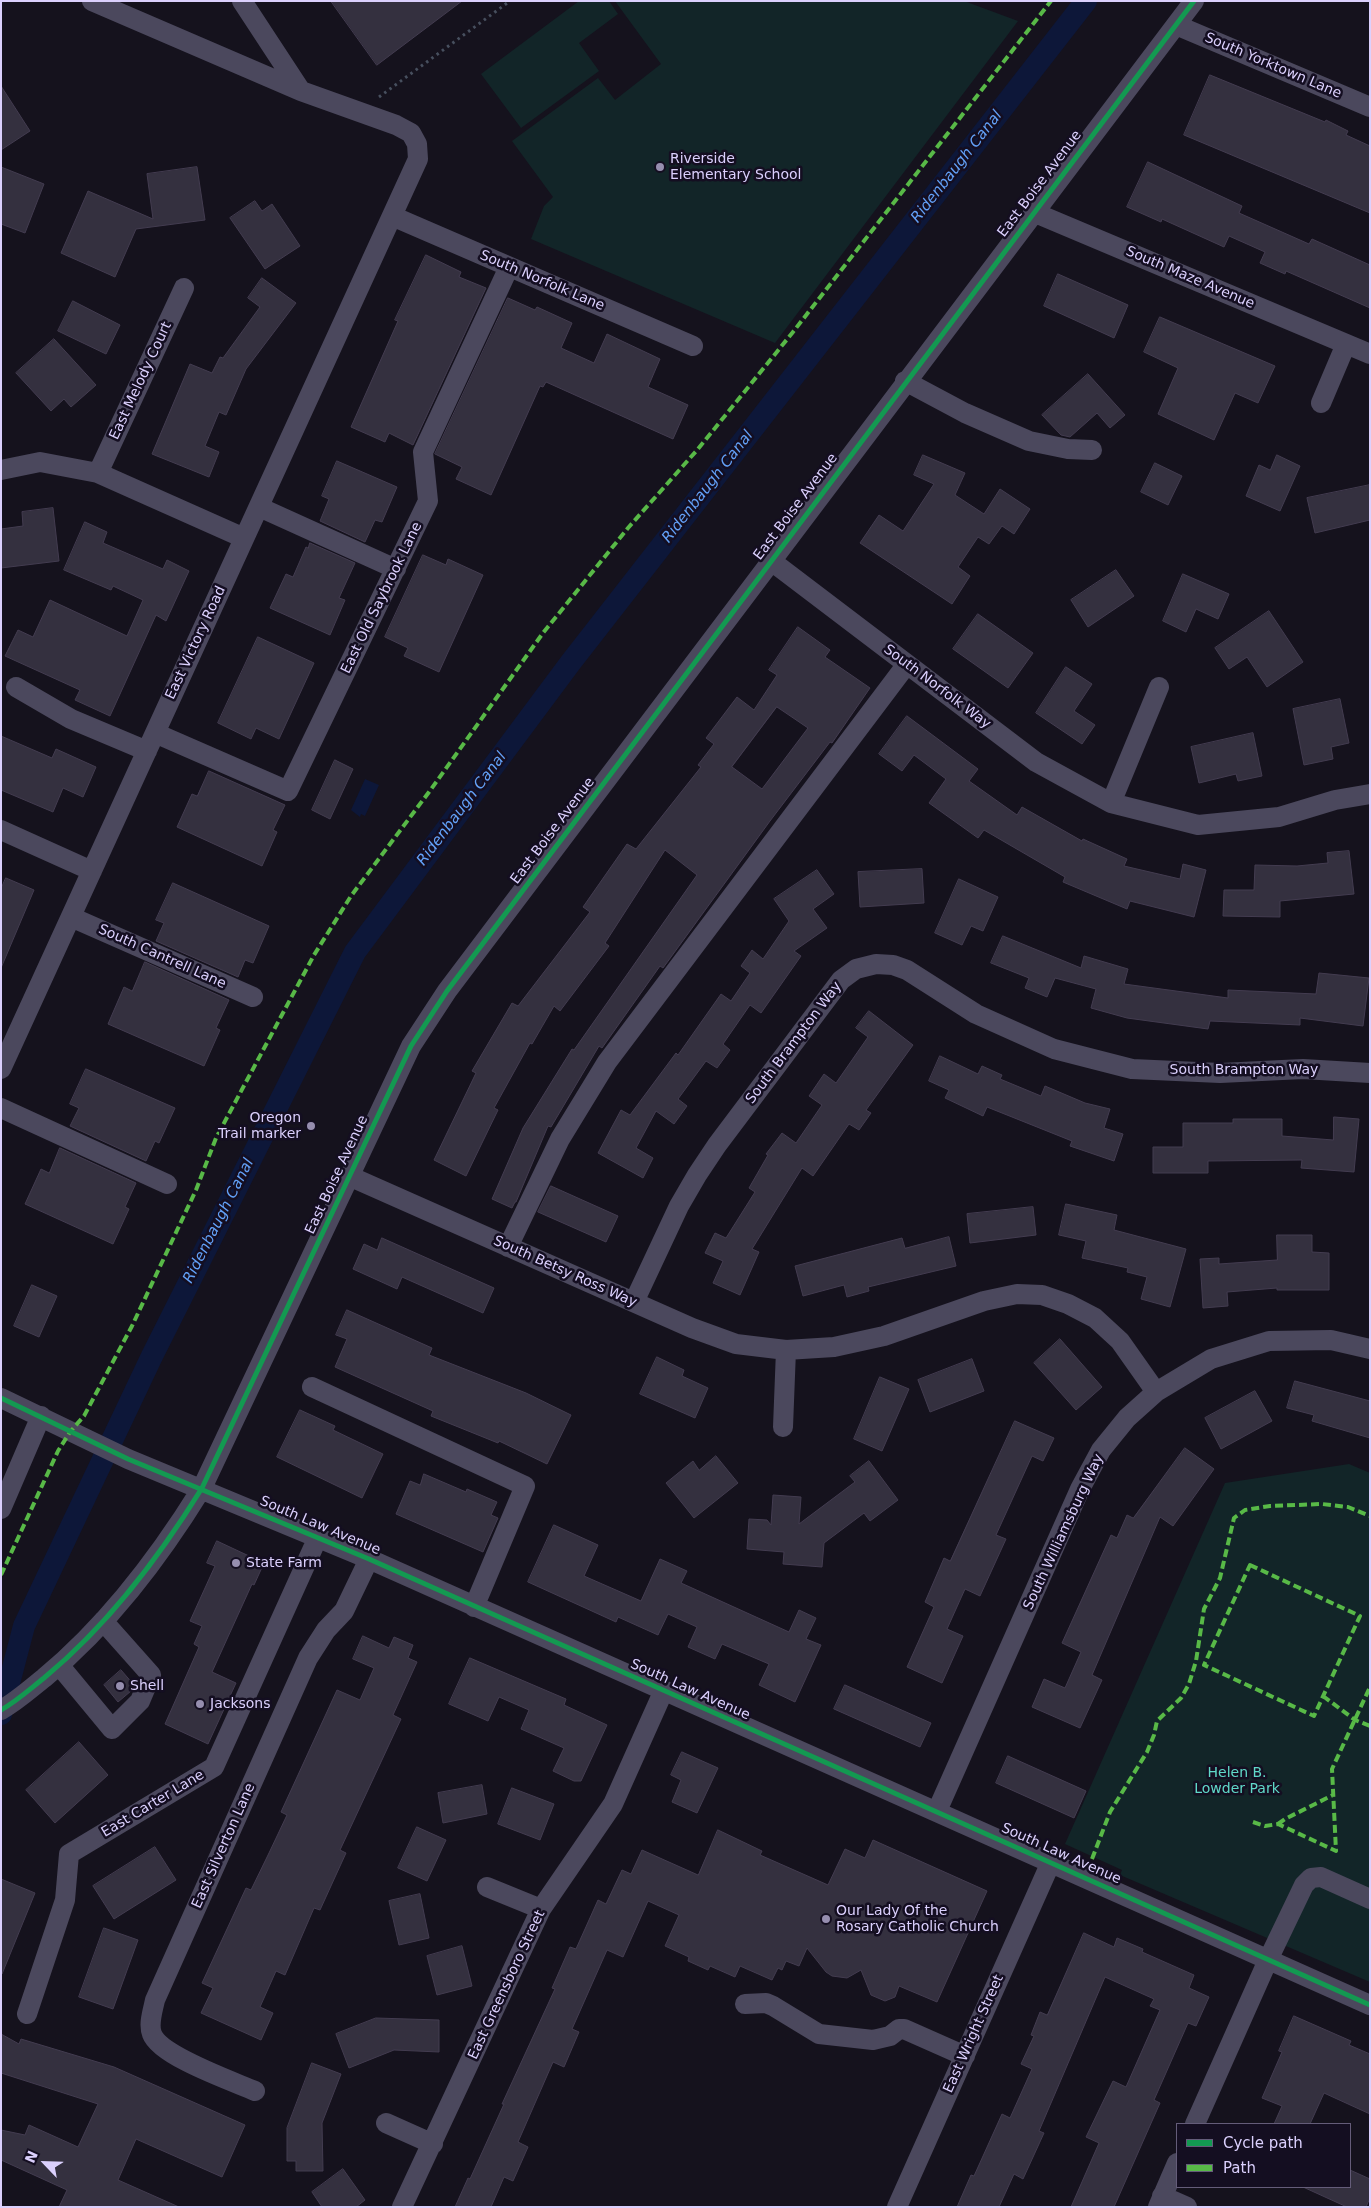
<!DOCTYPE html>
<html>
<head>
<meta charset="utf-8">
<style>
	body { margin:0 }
	#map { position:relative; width:1371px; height:2208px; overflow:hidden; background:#15121d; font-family:"DejaVu Sans",sans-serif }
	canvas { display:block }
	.frame { position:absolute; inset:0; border:2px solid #dbd0fd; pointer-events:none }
	.legend { position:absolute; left:1176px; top:2123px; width:175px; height:65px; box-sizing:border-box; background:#140e21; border:1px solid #645c79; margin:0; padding:6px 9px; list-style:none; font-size:15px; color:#dbd0fd }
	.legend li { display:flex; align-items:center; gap:10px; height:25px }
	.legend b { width:25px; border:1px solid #645c79 }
	.north { position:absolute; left:20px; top:2138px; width:50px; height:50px; -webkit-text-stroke:4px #140e21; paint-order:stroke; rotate:294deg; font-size:14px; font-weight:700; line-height:20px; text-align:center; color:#dbd0fd }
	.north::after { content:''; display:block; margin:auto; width:18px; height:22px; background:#dbd0fd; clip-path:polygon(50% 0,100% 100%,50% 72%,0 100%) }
</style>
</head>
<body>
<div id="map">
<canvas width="1371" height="2208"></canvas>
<div class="frame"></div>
<ul class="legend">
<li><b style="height:6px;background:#139951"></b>Cycle path</li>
<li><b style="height:6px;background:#58b947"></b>Path</li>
</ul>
<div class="north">N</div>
</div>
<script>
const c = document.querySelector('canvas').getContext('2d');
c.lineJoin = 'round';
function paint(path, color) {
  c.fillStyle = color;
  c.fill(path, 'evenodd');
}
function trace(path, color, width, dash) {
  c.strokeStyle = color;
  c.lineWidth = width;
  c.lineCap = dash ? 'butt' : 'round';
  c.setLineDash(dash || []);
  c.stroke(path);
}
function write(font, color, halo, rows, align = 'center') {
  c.font = font + ' "DejaVu Sans",sans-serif';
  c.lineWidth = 5;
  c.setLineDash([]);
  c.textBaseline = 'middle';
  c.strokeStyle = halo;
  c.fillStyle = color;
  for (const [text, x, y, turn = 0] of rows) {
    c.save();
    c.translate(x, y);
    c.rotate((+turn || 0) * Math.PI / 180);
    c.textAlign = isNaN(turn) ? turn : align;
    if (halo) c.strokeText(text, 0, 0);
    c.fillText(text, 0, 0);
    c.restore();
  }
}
paint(new Path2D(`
	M579,1h30l9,13 -39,29 20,28 -78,57 -40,-54z
	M615,1h349l54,20 -243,322 -244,-104 13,-33 9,-9 -41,-56 86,-63 17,22 46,-36z
	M1349,1464l21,9v509l-250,-107 2,-5 -57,-26 160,-361z`), '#122528');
paint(new Path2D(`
	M365,779l14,6 -14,31 -4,-2 -1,3 -9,-7z`), '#0d1739');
trace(new Path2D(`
	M1,1714l23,-88 128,-270 203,-404 216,-290 515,-661`), '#0d1739', 22);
const building = new Path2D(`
	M331,1h131l-85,64z
	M1210,75l115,47 1,-2 22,11 -2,4 24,11v67l-186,-78z
	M1,86l29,45 -29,19z
	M1148,162l94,44 -3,7 70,31 3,-5 58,26v43l-84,-37 -1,3 -25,-11 5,-11 -36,-16 -5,11 -62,-28 -1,3 -34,-15z
	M1,167l43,17 -19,49 -24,-9z
	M197,167l8,53 -69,9 -21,48 -54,-24 27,-62 65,28 -6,-45z
	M255,201l7,10 10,-7 28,42 -35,23 -35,-51z
	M426,255l35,17 -2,5 27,11 -73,157 -24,-12 -4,9 -34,-15 47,-106 -3,-1z
	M1058,274l70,31 -14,33 -70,-32z
	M262,278l34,25 -50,66 -20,46 -7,-3 -14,34 14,6 -10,25 -57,-23 38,-90 22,9 8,-16 3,1 37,-51 -12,-9z
	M508,298l27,12 2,-3 35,16 -11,25 33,15 13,-29 53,25 -12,28 40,18 -15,34 -127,-57 -3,5 -3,-1 -49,109 -35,-16 6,-12 -27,-13z
	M73,301l47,24 -14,29 -48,-23z
	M1160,317l115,49 -17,37 -23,-10 -21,47 -56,-26 20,-46 -34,-16z
	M54,339l42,46 -25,22 -7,-8 -13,12 -35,-38z
	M1088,374l37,41 -15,13 -13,-15 -27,24 -9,-2 -19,-20z
	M923,455l42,18 -10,22 29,19 16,-25 30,20 -16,25 -12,-8 -13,18 -11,-7 -20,30 12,9 -18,28 -92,-61 19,-28 24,16 31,-47 -20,-9z
	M1277,455l23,11 -20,45 -34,-15 13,-31 11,5z
	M337,461l60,26 -15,35 -7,-2 -10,22 -45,-21 9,-22 -7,-3z
	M1155,463l27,13 -14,29 -27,-13z
	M1370,485v35l-55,13 -8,-35z
	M53,508l6,53 -58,7v-39l22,-3 -1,-14z
	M85,522l22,10 -4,11 60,26 4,-9 22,11 -23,50 -10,-6 -46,101 -35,-16 5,-10 -75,-34 13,-26 15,7 17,-37 77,36 16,-36 -30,-14 -2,4 -47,-20z
	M310,543l45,20 -16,35 6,2 -15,35 -60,-27 16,-34 7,3 13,-30 2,1z
	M423,555l23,10 2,-6 35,16 -44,97 -35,-16 4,-8 -23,-11z
	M1116,570l18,26 -46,31 -17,-27z
	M1183,574l46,20 -11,25 -22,-10 -10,23 -23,-11z
	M1269,611l34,51 -36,25 -20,-30 -18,12 -14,-21z
	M978,614l55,39 -25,35 -55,-39z
	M798,627l32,23 -5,7 45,31 -38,55 -2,-1 -60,79 -107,147 -3,-2 -58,82 -3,-2 -48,81 -3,-1 -32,76h-1l-3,6 -20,-9 31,-71 49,-79 2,1 123,-175 -32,-25 -60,93 4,3 -49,65 -6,-5 -22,38 -2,-1 -36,65 4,2 -32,66 -32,-16 42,-87 -4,-2 40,-68 6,3 72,-94 -7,-5 44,-63 9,5 65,-82 -3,-2 16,-21 -8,-6 31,-41 17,13 23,-35 -8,-5zM777,707l31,21 -46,61 -30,-22z
	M258,637l56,26 -35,76 -23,-11 -5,11 -33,-16z
	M1066,667l26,17 -18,27 21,14 -13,19 -46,-31z
	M1340,699l9,44 -18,4 2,12 -29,6 -11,-56z
	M907,716l71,53 -9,12 48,34 5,-8 60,34 1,-2 44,20 -3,7 56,13 3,-15 23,6 -12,47 -64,-16 -3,8 -64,-27 2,-5 -81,-47 -6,8 -49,-35 17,-24 -32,-24 -12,16 -23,-17z
	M1253,733l9,43 -24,5 -2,-7 -37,9 -8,-36z
	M1,736l51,22 4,-9 40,18 -13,30 -20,-9 -10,24 -52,-22z
	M335,760l18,9 -23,50 -18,-9z
	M209,771l76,34 -12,25 4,2 -15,34 -85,-39 15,-33 5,2z
	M1349,851l5,43 -74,7v16l-57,-1 1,-26h30l1,-25 42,1 31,-3 -1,-10z
	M922,869l2,34 -64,4 -2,-35z
	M817,870l17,24 -21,15 14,19 -33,23 7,5 -40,57 -11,-8 -27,39 7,6 -13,18 -11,-7 -28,38 9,7 -13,18 -18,-13 -20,37 17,10 -10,20 -45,-25 23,-43 9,5 46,-62 2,2 43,-61 10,7 19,-28 -9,-7 11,-16 11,9 26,-38 -15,-22z
	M6,878l28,12 -33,78v-79z
	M959,879l39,18 -15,34 -12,-5 -9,19 -27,-12z
	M173,883l96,43 -16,37 -8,-3 -7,17 -82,-36 8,-18 -8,-3z
	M1003,936l78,32 3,-12 44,13 -4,15 104,14v-8l88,4 3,-21 50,5 -6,48 -63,-8v7l-90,-4 -2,8 -81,-11 -36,-10 5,-19 -41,-11 -8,19 -22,-9 4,-10 -38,-15z
	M145,962l84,38 -13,28 4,2 -16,36 -96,-42 16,-37 8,4z
	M869,1011l44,34 -47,65 5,3 -12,17 -10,-6 -36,52 -11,-8 -50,81 7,3 -19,43 -27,-12 10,-22 -18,-8 10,-20 11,5 29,-46 -6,-4 19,-33 -2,-1 16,-21 14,10 26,-38 -13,-9 15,-22 12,9 32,-46 -12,-9z
	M940,1056l38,18 4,-8 20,9 -2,4 41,17 4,-10 40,17 25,6 -6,19 19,6 -9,27 -44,-15 2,-5 -85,-34 -4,9 -38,-18 4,-8 -20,-9z
	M86,1069l89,39 -16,35 -4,-2 -9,20 -76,-35 9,-18 -9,-4z
	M1334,1117l25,2 -5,53 -53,-4 1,-8 -94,1v12h-55v-26h30v-24h50v-4h49v17l51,4z
	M60,1148l76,35 -11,24 4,2 -16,35 -88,-40 16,-35 8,4z
	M551,1186l67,30 -12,26 -68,-30z
	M1066,1204l51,11 -3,15 72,19 -16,58 -29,-8 6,-22 -20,-5 1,-4 -46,-10 4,-17 -27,-6z
	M1033,1207l3,28 -66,8 -3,-29z
	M1277,1235h35v17l17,1v37h-52v-2l-50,4 1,14 -25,2 -3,-49 19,-1v6l58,-4z
	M949,1237l7,29 -88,21 1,4 -22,6 -3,-12 -41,11 -8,-30 107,-28 3,10z
	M382,1238l112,50 -11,25 -81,-36 -5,12 -44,-20 11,-25 13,6z
	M32,1285l25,11 -18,41 -25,-11z
	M347,1310l85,38 -3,7 97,38 45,22 -24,49 -48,-23 -1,2 -67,-27 2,-5 -98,-44 12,-28 -11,-4z
	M1060,1339l42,48 -26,23 -42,-47z
	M657,1357l27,13 -2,6 26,12 -13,30 -55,-24z
	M972,1359l12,32 -54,21 -12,-32z
	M880,1377l29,12 -27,62 -28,-12z
	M1295,1381l75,20v37l-58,-17 2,-6 -27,-7z
	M1255,1391l17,30 -51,28 -16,-31z
	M300,1410l35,16 -2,4 50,24 -21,44 -85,-41z
	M1015,1421l39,17 -11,23 -11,-5 -36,79 10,4 -26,57 -15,-7 -18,40 16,7 -21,47 -35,-16 27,-60 -9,-5 19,-44 6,3z
	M1185,1448l29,21 -41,57 -13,-9 -68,158 10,5 -22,48 -48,-21 12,-28 21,9 16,-36 -19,-9 49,-108 6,3 10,-23 6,3z
	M716,1456l22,27 -44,35 -28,-35 27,-22 6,9z
	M869,1461l29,39 -28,21 -6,-8 -40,30 -2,24 -39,-3 1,-12 -37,-3 2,-30 18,1 4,5 2,-30 28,2 -2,27 56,-42 -5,-6z
	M424,1474l42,18 1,-3 30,13 -6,13 7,3 -15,34 -87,-38 14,-33 10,4z
	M554,1525l44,20 -14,31 57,25 19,-42 27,12 -6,12 108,49 10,-22 17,8 -10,21 15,6 -26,57 -36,-17 10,-21 -47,-20 -7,15 -27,-12 9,-20 -29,-13 -10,21 -40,-18 -2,5 -88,-40z
	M217,1541l47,22 -10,22 -2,-1 -40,88 24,11 -28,61 -43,-20 34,-77 -5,-3 8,-18 -12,-5 25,-55 -8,-3z
	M363,1636l26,12 5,-11 19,8 -5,13 9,4 -24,53 8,4 -61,131 6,3 -26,57 -6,-2 -29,67 -9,-4 -16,36 13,6 -12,27 -60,-27 12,-25 -11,-5 44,-95 5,2 18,-37 18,-38 -6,-3 56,-122 23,10 14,-32 -21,-9z
	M470,1658l96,41 -2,6 43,20 -26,56h-7l-21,-10 11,-23 -43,-19 8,-19 -30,-13 -11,24 -39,-17z
	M121,1670l13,15 -3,6 -13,11 -14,-17z
	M845,1685l86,38 -11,24 -86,-38z
	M79,1742l29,33 -53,48 -29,-33z
	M682,1752l36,16 -21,45 -25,-11 9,-22 -10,-5z
	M1008,1756l78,35 -12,27 -78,-35z
	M482,1785l5,29 -44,9 -5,-30z
	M512,1788l42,16 -14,36 -42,-16z
	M417,1827l29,13 -19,41 -29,-13z
	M718,1830l44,21 -2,4 68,30 17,-36 20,9 8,-18 114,51 -50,111 -38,-16 -4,11 -10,4 -14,-6 -10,-25 -14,8 -15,-2 -6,-4 -19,-24 -8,18 -13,-5 -4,9 -4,-2 -6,12 -32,-14 -5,11 -25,-11 -2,4 -20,-9 1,-4 -24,-11 14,-31 -31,-14 -25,56 -16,-7 -35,79 7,3 -15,35 -11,-5 -35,80 10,5 -15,34 -9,-4 -13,30h-36l13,-29 2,1 34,-75h-2l53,-115 -3,-1 18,-41 6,2 22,-49 8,4 16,-34 9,4 11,-24 56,25z
	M155,1847l21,33 -62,39 -21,-33z
	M1,1879l34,14 -33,81h-1z
	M420,1894l9,44 -30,7 -10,-44z
	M104,1928l34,12 -25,69 -34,-12z
	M1084,1933l30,14 3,-9 26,11 -1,3 52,23 -5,13 20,9 -13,29 -8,-3 -34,77 6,3 -46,104h-43l28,-64 -13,-6 27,-56 13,6 34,-77 -10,-4 4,-7 -49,-22 -66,154 5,2 -21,46 -9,-5 -15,33h-42l14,-32 3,1 28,-62 8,4 22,-49 -11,-5 13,-28 -3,-1 9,-23 7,3z
	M462,1946l10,40 -35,9 -10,-39z
	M1294,2016l57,25 -2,4 21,9v60l-46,-21 -14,31h-36l8,-18 -20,-8 20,-46 -3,-1z
	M376,2018l63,2v32l-45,-2 -45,18 -13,-34z
	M1,2034l18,10 2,-5 93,28 131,58 -23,52 -86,-38 -18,41 61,27h-120l8,-17 -66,-30v-30l24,5 4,-10 49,22 20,-43 -97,-31z
	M312,2063l29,11 -19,49 1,48h-27v-10h-9v-33z
	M343,2169l22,31 -9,7h-34l-10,-15z
	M1350,2170l20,9v19l-4,9h-19l-44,-20h47z`);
paint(building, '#34303f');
trace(building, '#433c50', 1);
trace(new Path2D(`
	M379,97l131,-96`), '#474f5e', 3, [2.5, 4]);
trace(new Path2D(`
	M242,1l59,90
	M1176,25l194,82
	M1033,212l337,142
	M392,216l301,130
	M905,381l60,32 64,28 39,8 24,1
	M1321,403l25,-59
	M1,470l39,-8 58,11 146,65
	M98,473l86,-185
	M259,507l137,62
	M770,560l266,202 75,41 87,22 81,-8 56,-17 35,-6
	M16,687l55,32 76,32
	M155,733l133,58 140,-290 -5,-49 86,-185
	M1111,803l48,-116
	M1,830l91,41
	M71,917l182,80
	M1,1069l417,-910 -1,-15 -6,-11 -15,-8 -95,-34 -209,-90
	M1,1108l166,76
	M349,1176l343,152 44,16 50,6 48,-3 50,-11 100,-35 33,-7 25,1 26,9 27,14 25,23 36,51
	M508,1247l52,-108 47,-77 300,-398
	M634,1302l45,-96 18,-31 20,-30 124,-165 15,-11 20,-5 17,1 14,5 69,44 78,35 78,20 88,4 83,-4 67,4
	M312,1387l213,99 -51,121
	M1,1398l127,61 241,100 1001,446
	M783,1427l3,-77
	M1,1509l40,-93
	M59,1665l53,64 28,-28 11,-26 -48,-54
	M1,1710c16,-9 29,-21 43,-32 64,-53 114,-119 158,-190l209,-442 36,-55 747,-990
	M937,1811l143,-322 21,-39 26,-32 29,-26 55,-33 58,-18 62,-1 39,9
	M487,1887l54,22
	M745,2004l21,-1 7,3 46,28 54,6 17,-4 9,-7h5l61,27
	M27,2014l38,-114 4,-46 145,-87 104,-230
	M255,2091c-23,-10 -95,-35 -103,-57 -4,-10 1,-24 3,-34l153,-342 18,-28 18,-19 25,-52
	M386,2123l47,21
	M1195,2124l73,-164 36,-75 7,-7 10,-1 49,22
	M1162,2196l25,11
	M402,2207l139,-298 72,-105 51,-114
	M897,2207l154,-345
	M1158,2207l19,-44`), '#4b485d', 20);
trace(new Path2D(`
	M1250,1565l110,51 -46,100 -110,-51z
	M1,1575l57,-124 12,-19 14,-16 48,-90 64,-136 20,-52 98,-183 37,-59 78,-104 114,-159 85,-105 70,-79 95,-117 258,-331
	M1323,1696l32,24 15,6
	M1253,1822l12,4 13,-2 58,27 -4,-82 38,-82
	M1278,1824l7,-5 48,-24
	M1092,1859l18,-47 37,-60 7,-17 3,-14 24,-23 8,-14 7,-23 8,-52 16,-31 14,-60 11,-8 25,-4 52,-2 26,3 22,9`), '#58b947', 4, [8, 4]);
trace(new Path2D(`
	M1,1398l127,61 241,100 1001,446
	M1,1710c16,-9 29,-21 43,-32 64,-53 114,-119 158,-190l209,-442 36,-55 747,-990`), '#139951', 5);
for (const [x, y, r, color] of [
	[660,167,5,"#968eaf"],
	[311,1126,5,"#968eaf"],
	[236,1563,5,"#968eaf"],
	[120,1686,5,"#968eaf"],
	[200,1704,5,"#968eaf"],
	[826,1919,5,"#968eaf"]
]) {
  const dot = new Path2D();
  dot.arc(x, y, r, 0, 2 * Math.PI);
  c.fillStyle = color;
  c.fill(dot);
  trace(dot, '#140e21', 2);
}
write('14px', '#dbd0fd', '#140e21', [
	["South Yorktown Lane",1273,66,23],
	["East Boise Avenue",1040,184,-53],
	["South Maze Avenue",1190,278,23],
	["South Norfolk Lane",542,281,23],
	["East Melody Court",141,381,-65],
	["East Boise Avenue",796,507,-53],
	["East Old Saybrook Lane",382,598,-64],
	["East Victory Road",196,643,-65],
	["South Norfolk Way",937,687,37],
	["East Boise Avenue",553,831,-53],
	["South Cantrell Lane",162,957,24],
	["South Brampton Way",794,1043,-53],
	["South Brampton Way",1244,1070],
	["East Boise Avenue",337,1175,-65],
	["South Betsy Ross Way",565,1272,24],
	["South Law Avenue",320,1526,23],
	["South Williamsburg Way",1064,1532,-65],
	["South Law Avenue",690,1690,24],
	["East Carter Lane",153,1804,-31],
	["East Silverton Lane",224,1846,-66],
	["South Law Avenue",1061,1854,24],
	["East Greensboro Street",507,1985,-65],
	["East Wright Street",974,2034,-66]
]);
write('14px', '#dbd0fd', '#140e21', [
	["Riverside",670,159],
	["Elementary School",670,175],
	["Oregon",301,1118,"right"],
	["Trail marker",301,1134,"right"],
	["State Farm",246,1563],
	["Shell",130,1686],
	["Jacksons",210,1704],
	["Our Lady Of the",836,1911],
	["Rosary Catholic Church",836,1927]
], 'left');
write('14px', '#60d9c9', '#140e21', [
	["Helen B.",1237,1773],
	["Lowder Park",1237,1789]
]);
write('italic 15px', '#63a1f8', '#140e21', [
	["Ridenbaugh Canal",957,167,-52],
	["Ridenbaugh Canal",708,487,-52],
	["Ridenbaugh Canal",462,809,-53],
	["Ridenbaugh Canal",219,1221,-63]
]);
</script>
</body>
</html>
